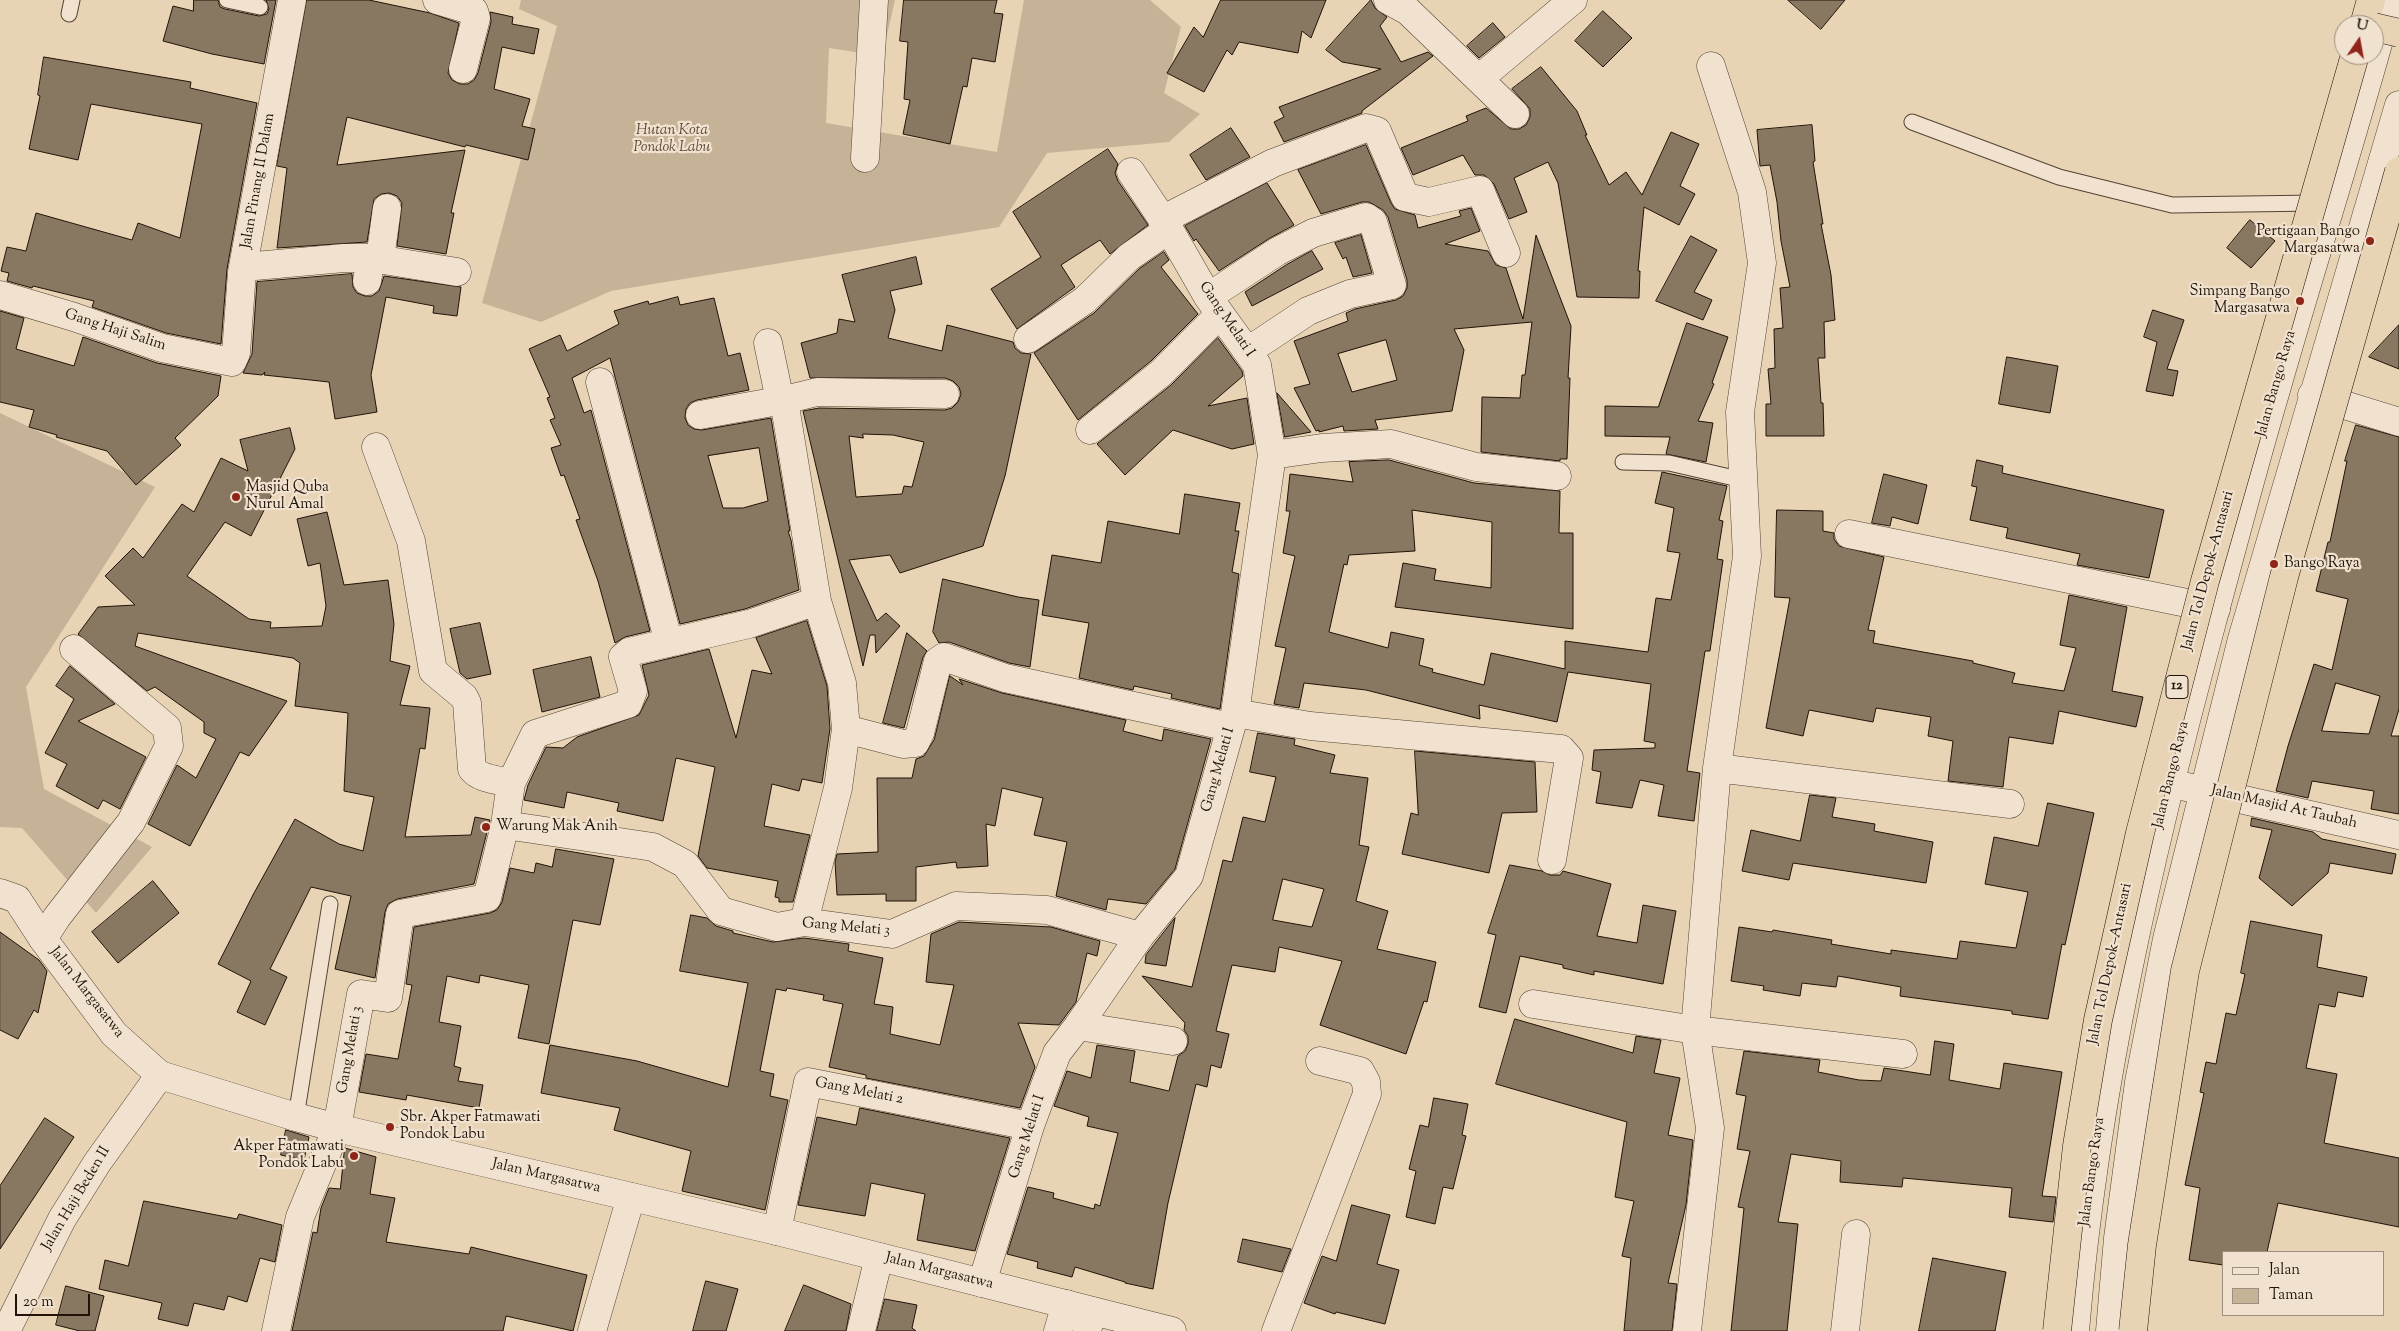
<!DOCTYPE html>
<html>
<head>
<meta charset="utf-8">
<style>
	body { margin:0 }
	#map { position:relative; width:2399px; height:1331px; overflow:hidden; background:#e8d3b5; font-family:"Sorts Mill Goudy",serif }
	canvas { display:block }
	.legend { position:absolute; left:2222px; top:1251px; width:162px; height:65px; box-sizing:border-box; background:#f0e2cf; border:1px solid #9d8f7f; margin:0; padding:6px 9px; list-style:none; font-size:15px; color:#211307 }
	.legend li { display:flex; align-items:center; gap:10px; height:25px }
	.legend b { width:25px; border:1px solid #9d8f7f }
	.north { position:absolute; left:2334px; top:15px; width:50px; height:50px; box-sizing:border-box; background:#f0e2cf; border:1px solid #9d8f7f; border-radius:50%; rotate:12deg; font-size:14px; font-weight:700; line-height:20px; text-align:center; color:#211307 }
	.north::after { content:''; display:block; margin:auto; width:18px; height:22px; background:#8f2418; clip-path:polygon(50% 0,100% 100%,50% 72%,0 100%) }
	.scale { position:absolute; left:15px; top:1294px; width:75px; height:22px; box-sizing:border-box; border:2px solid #211307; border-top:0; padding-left:6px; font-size:15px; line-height:18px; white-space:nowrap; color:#211307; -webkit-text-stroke:4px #f0e2cf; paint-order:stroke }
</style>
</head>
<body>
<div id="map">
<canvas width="2399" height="1331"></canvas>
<ul class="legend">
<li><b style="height:6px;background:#f0e2cf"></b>Jalan</li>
<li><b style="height:14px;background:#c6b297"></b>Taman</li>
</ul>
<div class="north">U</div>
<div class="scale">20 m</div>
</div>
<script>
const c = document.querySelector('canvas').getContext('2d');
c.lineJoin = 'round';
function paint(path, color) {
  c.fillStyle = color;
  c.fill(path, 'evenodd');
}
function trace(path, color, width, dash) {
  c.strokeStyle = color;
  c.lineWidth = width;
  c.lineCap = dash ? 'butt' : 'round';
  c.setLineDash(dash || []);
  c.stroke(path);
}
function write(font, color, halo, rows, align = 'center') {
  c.font = font + ' "Sorts Mill Goudy",serif';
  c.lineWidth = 4.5;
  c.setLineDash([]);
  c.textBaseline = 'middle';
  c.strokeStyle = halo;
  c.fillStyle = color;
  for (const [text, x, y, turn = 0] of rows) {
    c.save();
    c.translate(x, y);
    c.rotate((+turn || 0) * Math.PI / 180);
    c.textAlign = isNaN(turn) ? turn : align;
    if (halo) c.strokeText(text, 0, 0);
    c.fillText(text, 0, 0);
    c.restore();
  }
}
paint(new Path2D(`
	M521,0h374l-13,56 -53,-8 -3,75 171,29 27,-152h126l31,27 -17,66 36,21 -31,28 -122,11 -48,74 -388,64 -70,31 -59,-19 75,-277 -38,-17z
	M0,413l155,74 -129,200 18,102 108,58 -56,66 -74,-85 -22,-1z`), '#c6b297');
const building = new Path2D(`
	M194,0h24l2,7 5,2 34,7 8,-2 2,-5 -3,-9h10l-12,64 -52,-10 -49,-13 10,-35 20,5z
	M307,0h62l61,13 29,10 -11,50 4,7 8,4h8l6,-4 4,-7 13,-51 -1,-10 23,5 -1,7 27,5 -5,25 -32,-7 -8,42 36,10 -8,27 13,3 -7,31 -62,-15 -1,2 -118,-30 -10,48 128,-15 -14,63h3l-8,41 -49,-8 5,-43 -5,-7 -8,-3 -8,1 -7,5 -7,43 -90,6 10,-80 -10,-2z
	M904,0h93l-3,13 9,1 -8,48 -23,-4 -5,29 -4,-1 -13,58 -47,-10 7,-34 -6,-1 4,-57 -8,-1z
	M1221,0h105l-15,38 -9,-7 -4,22 -59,-11 -7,13 -5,-5 -23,42 -37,-19 27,-46 9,10z
	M1371,0l4,8 12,9 -7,9 21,36 27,-10 5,4 -71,55v2l-78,29 -10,-20 10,-5 -5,-10 102,-38 -39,-7 -16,-12z
	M1788,0h57l-24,29z
	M1603,11l29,27 -29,29 -28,-26z
	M1493,23l12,14 -26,21 -12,-12z
	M44,57l147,25 -1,6 67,15 -30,166 -6,75 -55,-11 -74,-26 2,-6 -61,-15 -1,2 -25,-7 2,-8 -8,-2 6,-24 19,4 10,-38 96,27 6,-17 42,15 22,-114 -111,-20 -13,56 -49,-11 11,-53 -2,-1z
	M1541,67l36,44 10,24h-2l24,50 17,-13 16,23 29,-63 28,12 -19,42 15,8 -16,31 -35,-18 -6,64h2l-1,27 -62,-1 -19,-114 -10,-21 -34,16 13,34 -18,7 -15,-35 -10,-9h-9l-12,-20 -50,20 -12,-27 67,-27 -2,-5 20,-8 25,21h8l7,-4 4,-8v-8l-18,-20z
	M1812,125l3,36 -2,1 10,62h-2l10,51 4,45 -11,2 1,36h-7l3,45h2l1,33h-58v-32h5l-3,-35 7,-1 -1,-39 9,-1 -3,-40 10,-1 -9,-46 -4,-39 -7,-37 -10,1 -3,-36z
	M1231,128l19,29 -44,23 -16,-25z
	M1366,145l25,58 4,6 20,6 3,13 43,-12 -2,-5 12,-3 9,23 -35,13 43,7 8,14 10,3 17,51 13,-84 35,91 -3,52h2l-3,81h-7v2l-79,-9 1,-55 38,1 2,-23h3l7,-53 -78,7 10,21 -12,61 -77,9 3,9 -34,2 -1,-5 -24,6v-2l-3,1 -22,-43 16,-4 -16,-43 54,-20 -2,-8 9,-4 41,-9 7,-4 4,-8v-8l-19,-63 -5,-7 -14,-8h-7l-41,12 -23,-44zM1386,340l11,40 -45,12 -14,-38z
	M1108,149l10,15 -3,9 3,8 30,44 -38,29 -10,-14 -39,25 14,22 -58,42 -26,-40 50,-32 -28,-45z
	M1267,183l27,42 -24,13 -51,33 -23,-32 -2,2 -9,-15z
	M2250,220l25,21 -24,27 -24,-20z
	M1361,235l11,38 -19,4 -7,-20 -3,2 -8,-16z
	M1691,236l26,14 -23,42 18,8 -9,20 -47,-19z
	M1312,251l11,18 -71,37 -7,-14 41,-27z
	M1164,252l5,8 -8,7 37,47 -47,47 -73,59 -44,-67 60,-40 45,-44z
	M916,257l6,27 -32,7 5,19 -7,28 54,13 5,-26 66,17 2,6 6,5 10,1 -26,122 -22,70 -83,27 -10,-18 -41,5 28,61 9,-8 14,13 -24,27 -1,-18h-5l-7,31 -60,-255 16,-3 126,2 7,-2 6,-6 3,-8 -2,-7 -6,-6 -8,-3h-135l-9,-35 36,-10 2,-14 16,3 -13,-47zM863,434l30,1 31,7 -12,45 -8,-1 -2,8 -46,3 -7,-61 14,2z
	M352,274l1,13 4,6 8,3h7l7,-5 5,-15 77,11 -4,29 -24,-3 1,-7 -48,-9 -15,78 6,37 -42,7 -6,-37 -65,-7 1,-3 -3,3 -19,-2 9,-19 5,-72z
	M678,297l2,8 34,-7 14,58 12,-3 9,37 -52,10 -7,3 -4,6 -1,9 3,7 6,4 8,1 69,-12 19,113h-2l3,9 8,50 -54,19 -65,15 -70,-266 -38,20 12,35 7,-3 59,221 -25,6 -10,6 -17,-62 -22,-61 4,-1 -16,-44 -3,1 -10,-28 10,-3 -11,-25 5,-2 -8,-20 3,-1 -21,-48 31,-14 7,16 52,-27 -5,-13 34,-10 1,3zM759,448l9,53 -25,7h-20l-15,-52z
	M2153,310l31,10 -17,49 11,2 -5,25 -27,-5 11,-49 -13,-5z
	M0,311l24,7 -8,31 58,17 9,-29 74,26 64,13 -3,20 -43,42 6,7 -45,40 -29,-34 -51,-14 1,-2 -28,-8 5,-17 -34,-8z
	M1687,323l41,14 -16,46 2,1 -16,37 15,2 -7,39 -40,-8 4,-17 -65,-1v-30l53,1z
	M2399,325v44l-30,-12z
	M1218,338l24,33 1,5 -35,30 39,-8 7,46 -22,5 -59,-19 -48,45 -28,-31 74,-59z
	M2007,357l51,9 -8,47 -51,-9z
	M1277,393l34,39 -26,5z
	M2356,425l43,12v272l-8,27h8v78l-28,-5 3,-18 -62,-10 -4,17 -32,-7 12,-45 26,-82 18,6 16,-71 -32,-8 12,-49h2l17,-81h-2zM2336,683l44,13 -11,38 -47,-3z
	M290,428l5,21 -44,87 -26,-14 -38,54 62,43 22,3 -1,6 52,-2 4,-20 -6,-43 -12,3 -11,-47 30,-7 17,73 44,-5 6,44 -4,37 20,5 -10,39 30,3 -5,41 -5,-1 -15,89 66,-2 4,-18 15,3 -16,64 -77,15 -9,5 -3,8 -10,66 -40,-9 16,-73 -40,-9 -41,82 17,8 -22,48 -28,-13 14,-31 -33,-17 36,-71 41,-74 44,25 24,7 11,-54 -30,-6 4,-78 -53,-7 5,-43 -7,-5 -155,-25 -3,13 152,55 -38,55 -9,-4 -50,94 -42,-22 29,-59 19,13 20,-39 -12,-6v-11l-49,-35 -8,4 -69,-57 20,-27 37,-2 -30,-29 28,-28 10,10 39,-54 12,8 27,-54 27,13 -8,-31z
	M1389,460l85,23 86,8 -1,42h14v96l-178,-22 8,-44 33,6 -2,11 57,8 1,-66 -80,-12 3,41 -66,4 -2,10 -3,-1 -15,68 59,16 3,-16 33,7 -5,26 14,4 -1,3 52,13 7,-32 74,16v-28l83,11 8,-54 15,2 9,-47 -13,-2 7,-43 -19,-5 7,-31 65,14 -8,34 4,1 -6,38 6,1 -13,91h-5l-18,120 13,2 -6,48 -36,-5 6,-31 -24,-5 -8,28 -36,-5 5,-31 -9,-2 2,-20 61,-2v-5l-11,-2 7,-57 -83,-12 -11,50 -78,-17 1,14 -114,-29 -62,-7 -5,25 -25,-4 12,-56 -11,-2 20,-90 -12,-3 7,-42h-4l4,-37 63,8 -4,-20z
	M1977,460l26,6 -1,7 162,37 -15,68 -72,-13 3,-11 -74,-16 2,-10 -38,-8 7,-33 -5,-1z
	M1884,474l43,11 -9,39 -26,-7 -2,9 -18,-3z
	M1185,494l55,9 -5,28h4l-7,41 7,2 -19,135 -49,-11 1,-4 -38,-8 -1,4 -54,-12 10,-55 -47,-8 10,-60 49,8 7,-42 71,13z
	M1777,510l46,1v20l11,2v6l5,7 45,11 -16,73 7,1 -2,12 100,18v2l42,10 -3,10 52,8 12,-43 -16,-3 9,-50 58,12 -15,84 31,6 -7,30 -77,-16 -6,33 -44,-7 -6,50 -55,-6 5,-40 -25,-5 3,-19 -55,-9 -3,14 -64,-12 -6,26 -37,-8 24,-130 -15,-1z
	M943,579l75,18 21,3 -9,67 -21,-4 -60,-21 -10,1 -6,-11z
	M807,621l20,65 3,43 -8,54 -20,-4 -3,12 -27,-7 -8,42 46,9 -17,67h-14v-4l-4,-1 3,-16 -71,-13 -9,-12 17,-89 -39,-9 -13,63 -46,-10 2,-8 -52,-11 -3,16 -40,-8 4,-15 18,-38 17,1 14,-11 62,-22 10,-20 -7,-30 67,-16 27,89 16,-68 20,4 -16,-36z
	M480,623l11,51 -24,5 -7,-6 -10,-44z
	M907,633l20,18 -4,6 -19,71 -21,-5z
	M591,657l9,40 -58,15 -9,-42z
	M70,666l45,38 -37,17 68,36 -26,52 -17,-9 -5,9 -42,-23 11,-22 -22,-11 29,-54 -18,-13z
	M950,676l13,9 -4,-6 43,14 124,27 -3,11 39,10 2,-12 47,10 -36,130 -29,35 -38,-5 -2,11 -50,-14 11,-54 -33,-7 9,-37 -41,-10 -7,38 -9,-2 2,42 -31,2 -1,-6 -40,5v34h-30v-7l-49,1 -2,-33 2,-8 41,-2 -1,-74h35l4,-19 8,-3 10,-16z
	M1258,733l37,6 -1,6 41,10 -5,18 38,5 -9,67 10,2 -13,54 32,10 -11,38 59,13 -9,40 -3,-1 -18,53 -86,-29 22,-64 -63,-14 -4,25 -43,-7 -16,66 13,3 -8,34 -10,-3 -4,22 -11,-3 -28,119 -15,86 -28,-6v-1l-50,-15 -3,10 -35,-9 1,-6 -31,-8 21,-67 26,6 -1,5 41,11 1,-5 5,2 18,-73 -31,-7 2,-9 -35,-11 13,-35 24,7 6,-33 38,6 -5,31 39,9 9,-35 7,-5 3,-7v-8l-4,-6 1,-7 -43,-47 50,11 31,-127 9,2 11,-45 22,5 11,-45 -26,-5zM1283,879l41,10 -12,38 -39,-7z
	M1415,751l120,11 2,50 -35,1 -13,60 -87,-19 9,-41 7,2z
	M1810,795l26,3 -4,19 43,7 -1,7 59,11 -7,41 -133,-20 -4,17 -47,-9 9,-41 49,11z
	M2048,803l46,10 -29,132 -3,-1 -14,75 -36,-5v-3l-112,-15 1,-9 -63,-11 -2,11 -34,-4 -2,13 -37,-6 1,-4 -33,-5 8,-54 33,5 1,-2 59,10 -1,4 60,10v-4l66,9 3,-18 56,7 12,-56 -43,-8 9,-47 44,9z
	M2252,818l61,14 9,7 74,15 -4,20 -62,-11 -2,10 -36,33 -33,-28 13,-48 -21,-4z
	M556,849l58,10 -14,66 -27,-5 -24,124 -31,-6 11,-53 -49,-10 -1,8 -32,-7 -8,46 22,4 -7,40 7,2 -3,13 25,4 -4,23 -72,-13 -1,5 -47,-8 7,-38 32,5 14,-74 -6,-1 8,-57 76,-14 7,-3 5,-8 8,-34 24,5 2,-10 16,4z
	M1510,865l32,6 8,4h10l3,-4 48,13 -14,52 40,7 6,-38 33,6 -13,73 -69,-13v4l-31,-7v-3l-43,-9 -14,57 -27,-6 17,-72 -8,-2z
	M153,881l26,32 -61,50 -26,-31z
	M691,915l16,3 9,8 17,5v2l40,9 31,-4 45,6 -1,7 35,7 -9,46 19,3 -3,27 50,11 14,-60 -28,-3 5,-48 28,-12 92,5 49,14 -3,15 -10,-3 -11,49 -17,23 -41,-2 17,44 -15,41 -154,-30v-3l-37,-8 14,-63 -20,-4 1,-5 -37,-7 -1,3 -10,-2 -16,82 14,3 -4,22 18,4 -23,110 -83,-19 9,-40 -77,-21 6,-22 -79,-15 9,-48 87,16 91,26 20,-104 -68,-12z
	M1175,918l-9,48 -21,-3 1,-8z
	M2251,921l71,14 -5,32 50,10 -4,20 -25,-5 -3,15 -16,-3 -13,64 31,6 -13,69 75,15v69l-121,-24 -11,49h-44v13l-34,-5 11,-72 -15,-3 19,-92 -4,-1 6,-30 10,2 10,-51 10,2 9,-41 -4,-1z
	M0,932l39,28 8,11 -9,42 -4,-3 -16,29 -18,-9z
	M1515,1019l118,34 3,-17 25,4 -7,33 26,5 -12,57 25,5 -7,65 -18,78 9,1 -5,47h-48l7,-73 -9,-2 12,-55 -19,-4 12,-75 -131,-38z
	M1935,1041l19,3 -5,36 51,9 4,-26 58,9 -20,124 14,1 -3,25 -44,-5 3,-29 -109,-10 -1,9 -62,-5 1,-21 -50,-7 -13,68 20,2 -11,107h-56l13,-123 -6,-1 12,-56 -13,-2 9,-53 -10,-2 8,-43 76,9 -2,12 41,8 22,1 3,-13 46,7z
	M1434,1098l34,6 -6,31 4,1 -13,53 -10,-2 -8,37 -29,-7 10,-46 -7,-2 11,-44 8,2z
	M860,1108l150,30 -35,113 -58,-11 8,-46 -54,-11 -6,33 -67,-11 19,-88 39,8z
	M45,1118l29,19 -74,112v-63z
	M286,1130l23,7 -5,23 -23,-5z
	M345,1148l31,9 -6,37 25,4 -9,44 83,12 2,-7 116,28 -14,56 -67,-15 -3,15h-211l21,-99 4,1 4,-25 8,-20 11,1z
	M144,1201l93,18 2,-5 43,11 -7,37 -15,-4 -13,44 -19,-6 -4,14 -30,-7 -6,23 -30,-7 4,-16 -63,-14 6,-29 23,6z
	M1352,1205l38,10 -13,49 22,6 -14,54 -49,-12 -1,2 -31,-11 18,-47 14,5z
	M1243,1239l48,10 -9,23 -44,-10z
	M1933,1258l73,14 -11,59h-76z
	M706,1281l32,8 -12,42h-33z
	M804,1285l47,19 -5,27h-61z
	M66,1286l38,10 -9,35h-15l-24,-6z
	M885,1299l32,6 -5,23 4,3h-39z`);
paint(building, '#887761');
trace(building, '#211307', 1);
const service = new Path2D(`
	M227,0l33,7
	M69,14l3,-14
	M1912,122l147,55 113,28 145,-2
	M1623,462l46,1 74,17
	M296,1117l34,-213`);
const minor = new Path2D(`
	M437,0l37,11 2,7 -13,51
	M1388,0l20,11 107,103
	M1480,78l93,-78
	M865,158l9,-158
	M1162,220l111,-57 93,-35 11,3 28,66 24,5 51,-12 26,63
	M380,259l7,-51
	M244,267l100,-9h27l86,14
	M367,281l4,-23
	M0,295l74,22 88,31 70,14 4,-9 6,-81 50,-272
	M1208,297l70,-46 35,-18 53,-16 7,5 19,63 -42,9 -42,17 -60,40
	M1028,339l57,-39 44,-43 40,-28
	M768,343l10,48 6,9 33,201 25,82 4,46 -8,59 -34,134
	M600,382l69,261
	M700,415l84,-15 33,-8 128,2
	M1090,430l71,-57 59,-59
	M376,447l35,94 22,130 31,26 3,6 5,66c8,10 26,11 39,14
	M1272,455l50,-7 69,-4 85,23 81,9
	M1849,534l367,75
	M1235,713l75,13 251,23 8,9 -17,102
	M846,729l57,15 12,-1 5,-10 18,-72 6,-4 61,21 225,49
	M1717,768l293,36
	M2169,783l230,52
	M505,825l6,-42 24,-49 93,-30 5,-13 -10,-34 6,-5 120,-28 68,-23
	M43,939l14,-22 74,-95 38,-76 -2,-18 -93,-79
	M1533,1004l162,26 208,24
	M1078,1026l95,15
	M777,1231l31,-149 222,44
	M982,1283l48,-157 27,-73 21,-27 62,-90 49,-60 46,-163 37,-258 -15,-90 -49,-68 -39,-68 -38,-57
	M6,1331l56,-112 35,-56 63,-88
	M276,1331l24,-114 37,-89 24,-134 27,4 12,-84 87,-16 18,-73 148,22 32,17 36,47 56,16 27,-5 88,12 64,-28 91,4 93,26
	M592,1331l39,-134
	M861,1331l18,-74
	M1058,1331l8,-27
	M1087,1331l5,-20
	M1276,1331l91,-237 -1,-12 -6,-11 -40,-10
	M1687,1331l23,-203 -15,-98 22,-262 30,-212 -7,-144 22,-149 -10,-71 -41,-126
	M1845,1331l11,-97`);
const tertiary = new Path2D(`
	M2312,395l87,27
	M0,893l17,6 26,40 71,95 46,41 136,42 41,11 440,103 395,100
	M2075,1331c20,-241 74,-476 137,-709 21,-77 41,-155 64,-232 37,-130 79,-259 114,-390
	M2110,1331l8,-93 21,-156 28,-143 75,-300 157,-534`);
const motorway = new Path2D(`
	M2364,25l7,-25`);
trace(service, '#534332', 17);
trace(minor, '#534332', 29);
trace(tertiary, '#534332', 29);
trace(motorway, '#211307', 29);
trace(service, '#f0e2cf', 15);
trace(minor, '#f0e2cf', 28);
trace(tertiary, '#f0e2cf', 28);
trace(motorway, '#e8d3b5', 28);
const motorwayBridge = new Path2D(`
	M2374,27l25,6
	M2057,1331l20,-185 21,-126 42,-187 65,-252 150,-526
	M2133,1331l9,-86 43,-274 99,-394 115,-406`);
trace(motorwayBridge, '#211307', 29, []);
trace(motorwayBridge, '#e8d3b5', 28);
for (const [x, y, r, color] of [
	[2370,241,5,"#8f2418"],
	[2300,301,5,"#8f2418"],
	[236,497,5,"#8f2418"],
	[2274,564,5,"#8f2418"],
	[486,827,5,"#8f2418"],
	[390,1127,5,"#8f2418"],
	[354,1156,5,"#8f2418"]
]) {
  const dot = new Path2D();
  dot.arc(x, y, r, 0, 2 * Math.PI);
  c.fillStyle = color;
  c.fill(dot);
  trace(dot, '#f0e2cf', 2);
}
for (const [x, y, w] of [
	[2177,687,22]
]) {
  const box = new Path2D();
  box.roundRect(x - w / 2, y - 11.5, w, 23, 4);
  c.fillStyle = '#f0e2cf';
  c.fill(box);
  trace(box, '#211307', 1);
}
write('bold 14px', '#211307', null, [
	["12",2177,687]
]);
write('italic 15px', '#5b4b39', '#f0e2cf', [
	["Hutan Kota",672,131],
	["Pondok Labu",672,148]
]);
write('15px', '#211307', '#f0e2cf', [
	["Jalan Pinang II Dalam",259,181,-80],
	["Gang Melati I",1226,320,56],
	["Gang Haji Salim",115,331,18],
	["Jalan Bango Raya",2277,384,-74],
	["Jalan Tol Depok–Antasari",2209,571,-75],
	["Gang Melati I",1219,770,-74],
	["Jalan Bango Raya",2172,775,-76],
	["Jalan Masjid At Taubah",2284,808,13],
	["Gang Melati 3",846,928,5],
	["Jalan Tol Depok–Antasari",2111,964,-78],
	["Jalan Margasatwa",86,993,52],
	["Gang Melati 3",351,1050,-80],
	["Gang Melati 2",859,1092,11],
	["Gang Melati I",1028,1137,-72],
	["Jalan Bango Raya",2093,1172,-82],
	["Jalan Margasatwa",546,1177,13],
	["Jalan Haji Beden II",77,1199,-59],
	["Jalan Margasatwa",939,1272,14]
]);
write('15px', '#211307', '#f0e2cf', [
	["Pertigaan Bango",2360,232,"right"],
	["Margasatwa",2360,249,"right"],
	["Simpang Bango",2290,292,"right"],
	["Margasatwa",2290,309,"right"],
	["Masjid Quba",246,488],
	["Nurul Amal",246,505],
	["Bango Raya",2284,564],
	["Warung Mak Anih",496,827],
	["Sbr. Akper Fatmawati",400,1118],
	["Pondok Labu",400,1135],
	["Akper Fatmawati",344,1147,"right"],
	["Pondok Labu",344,1164,"right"]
], 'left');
</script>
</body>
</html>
